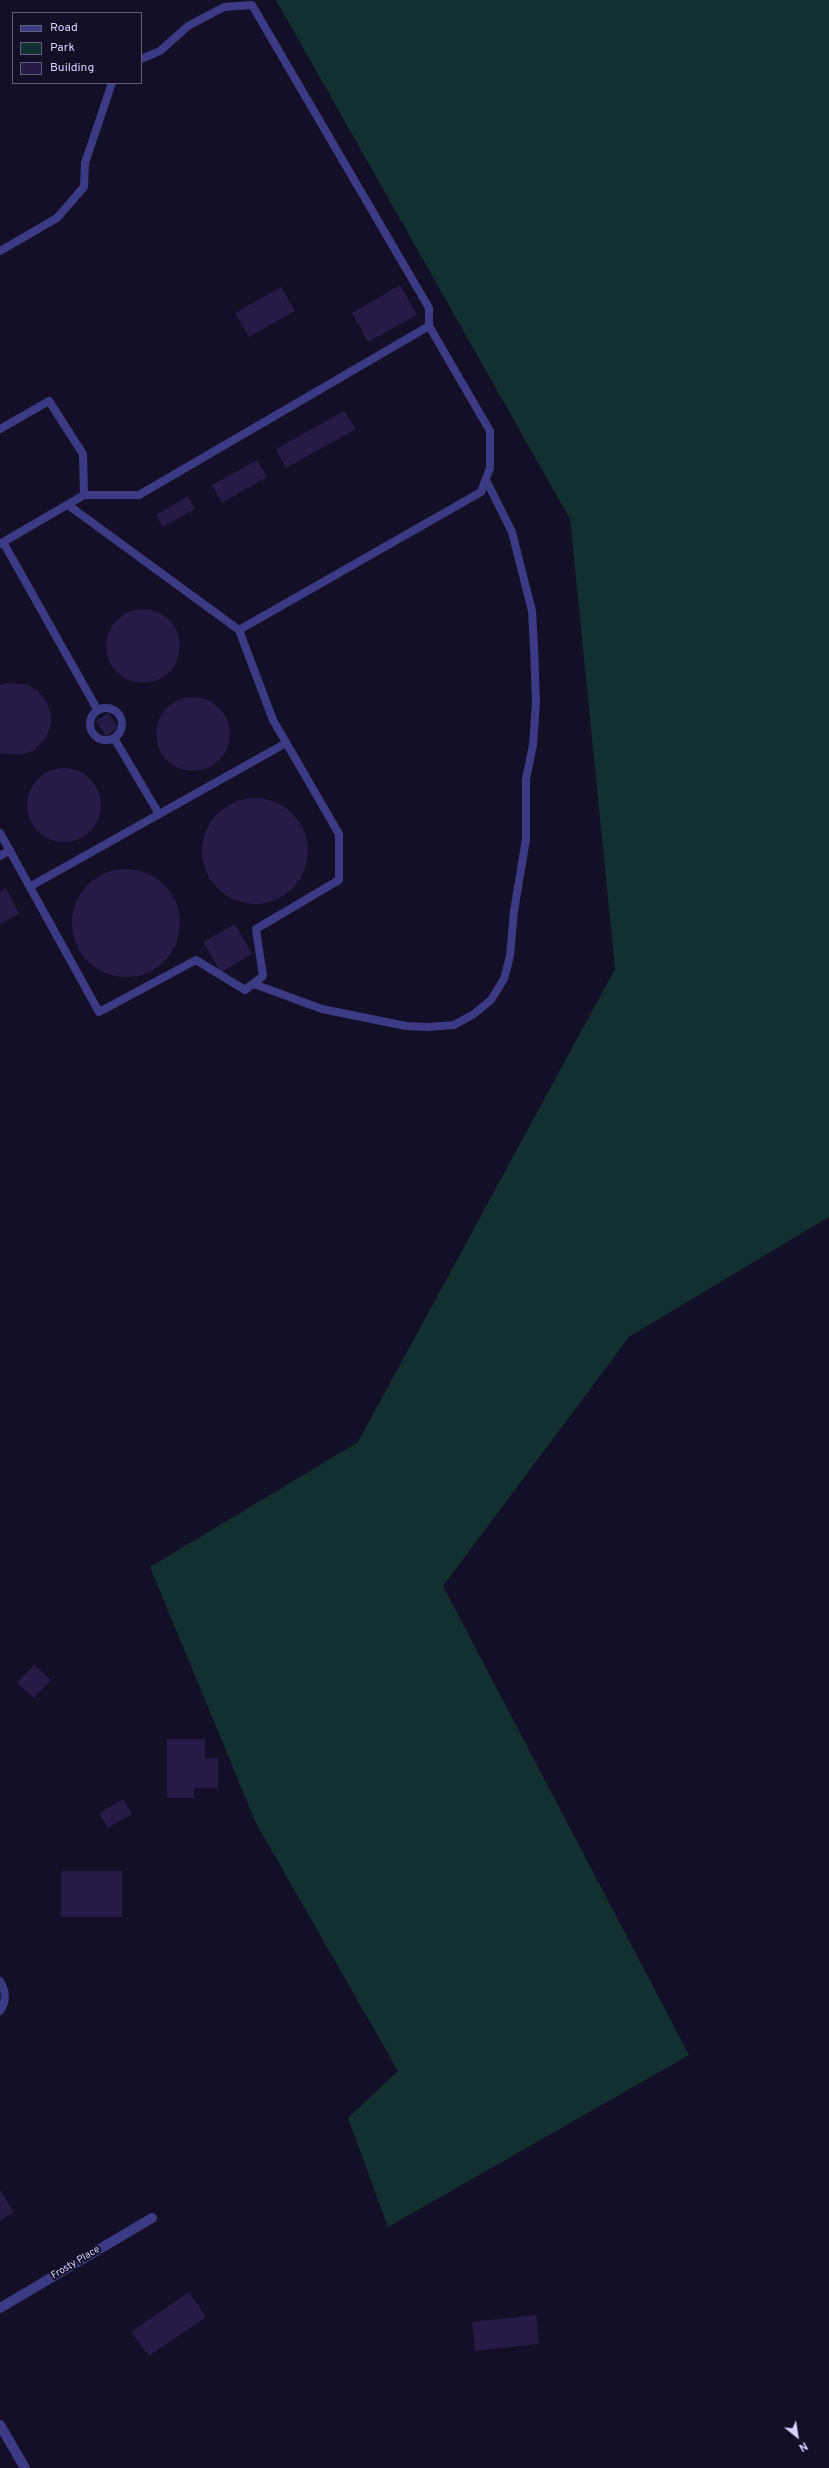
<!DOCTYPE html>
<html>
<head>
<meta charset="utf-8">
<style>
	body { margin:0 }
	#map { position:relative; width:829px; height:2468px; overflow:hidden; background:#130f26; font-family:Overpass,sans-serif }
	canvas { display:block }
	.legend { position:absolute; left:12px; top:12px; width:130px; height:72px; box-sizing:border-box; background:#130f26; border:1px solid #625e7d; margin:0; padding:5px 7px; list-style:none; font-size:12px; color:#d9d4ff }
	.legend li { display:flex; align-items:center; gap:8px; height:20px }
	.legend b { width:20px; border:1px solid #625e7d }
	.north { position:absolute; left:777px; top:2416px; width:40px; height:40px; -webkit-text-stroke:3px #130f26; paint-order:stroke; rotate:150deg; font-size:11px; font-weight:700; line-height:16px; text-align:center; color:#d9d4ff }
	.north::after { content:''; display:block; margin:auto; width:14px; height:18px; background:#d9d4ff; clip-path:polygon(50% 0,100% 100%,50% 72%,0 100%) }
</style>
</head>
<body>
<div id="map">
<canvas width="829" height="2468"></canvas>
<ul class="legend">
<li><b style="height:5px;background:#3d3a85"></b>Road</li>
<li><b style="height:11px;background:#12302f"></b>Park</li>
<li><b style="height:11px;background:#241b47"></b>Building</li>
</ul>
<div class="north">N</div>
</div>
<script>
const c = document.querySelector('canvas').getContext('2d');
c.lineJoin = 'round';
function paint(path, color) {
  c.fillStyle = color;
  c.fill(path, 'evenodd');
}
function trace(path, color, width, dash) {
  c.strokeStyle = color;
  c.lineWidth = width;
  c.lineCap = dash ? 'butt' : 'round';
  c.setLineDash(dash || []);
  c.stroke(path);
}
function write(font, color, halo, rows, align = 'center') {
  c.font = font + ' Overpass,sans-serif';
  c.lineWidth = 4;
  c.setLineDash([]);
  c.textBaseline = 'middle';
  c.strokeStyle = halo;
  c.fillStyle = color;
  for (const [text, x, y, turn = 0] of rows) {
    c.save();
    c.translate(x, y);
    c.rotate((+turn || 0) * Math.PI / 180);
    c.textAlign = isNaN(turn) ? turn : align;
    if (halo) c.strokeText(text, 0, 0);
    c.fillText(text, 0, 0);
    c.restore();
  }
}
paint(new Path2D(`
	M276,0h553v1217l-200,120 -186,249 246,469 -301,172 -40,-109 50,-47 -142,-248 -106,-256 208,-125 257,-473 -45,-450z`), '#12302f');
paint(new Path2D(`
	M400,285l17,30 -49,27 -16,-29z
	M281,287l14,24 -46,26 -14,-24z
	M344,411l12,18 -70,39 -10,-19z
	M257,460l10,17 -45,26 -10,-18z
	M188,496l7,13 -32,18 -7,-12z
	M106 646a37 37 0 1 1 74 0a37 37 0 1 1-74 0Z
	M8,683l19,1 11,7 8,10 5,12v12l-5,13 -13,13 -12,4 -21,-2v-68z
	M156 734a37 37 0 1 1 74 0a37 37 0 1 1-74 0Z
	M109,713l9,15 -12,8 -10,-15z
	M27 805a37 37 0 1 1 74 0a37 37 0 1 1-74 0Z
	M202 851a53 53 0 1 1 106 0a53 53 0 1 1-106 0Z
	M72 923a54 54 0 1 1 108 0a54 54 0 1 1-108 0Z
	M6,888l13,26 -19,10v-32z
	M235,924l17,30 -31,18 -18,-30z
	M34,1665l17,15 -17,18 -17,-15z
	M167,1739h38v19h13v30h-24v10h-27z
	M123,1799l9,15 -24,14 -9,-15z
	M61,1871h61v46h-61z
	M0,2190l14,22 -14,9z
	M189,2292l17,25 -57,39 -18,-24z
	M536,2315l3,29 -64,7 -3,-29z`), '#241b47');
trace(new Path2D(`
	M141,59l19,-8 28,-25 36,-19 28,-2 177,303v18
	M0,251l57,-33 27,-31 1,-24 27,-80
	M0,429l49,-28 34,53 1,41
	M3,542l94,167
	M0,544l84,-49h55l290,-169 61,105v37l-9,24 -242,138 -171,-125
	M90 724a16 16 0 1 1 32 0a16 16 0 1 1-32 0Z
	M114,738l45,76
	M0,833l99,179 97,-52 49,30 18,-14 -7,-47 83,-49v-46l-66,-114 -34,-90
	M0,856l10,-6
	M31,886l255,-143
	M254,984l68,25 84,17 22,1 26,-2 20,-11 17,-14 13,-21 6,-23 4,-45 12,-72v-60l7,-34 3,-43 -2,-55 -2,-36 -20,-79 -26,-52
	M0,1981c6,10 7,20 0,30`), '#3d3a85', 8);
trace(new Path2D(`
	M0,2308l152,-90
	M0,2425l25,43`), '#3d3a85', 10);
write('10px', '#d9d4ff', '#130f26', [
	["Frosty Place",76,2263,-31]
]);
</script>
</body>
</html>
